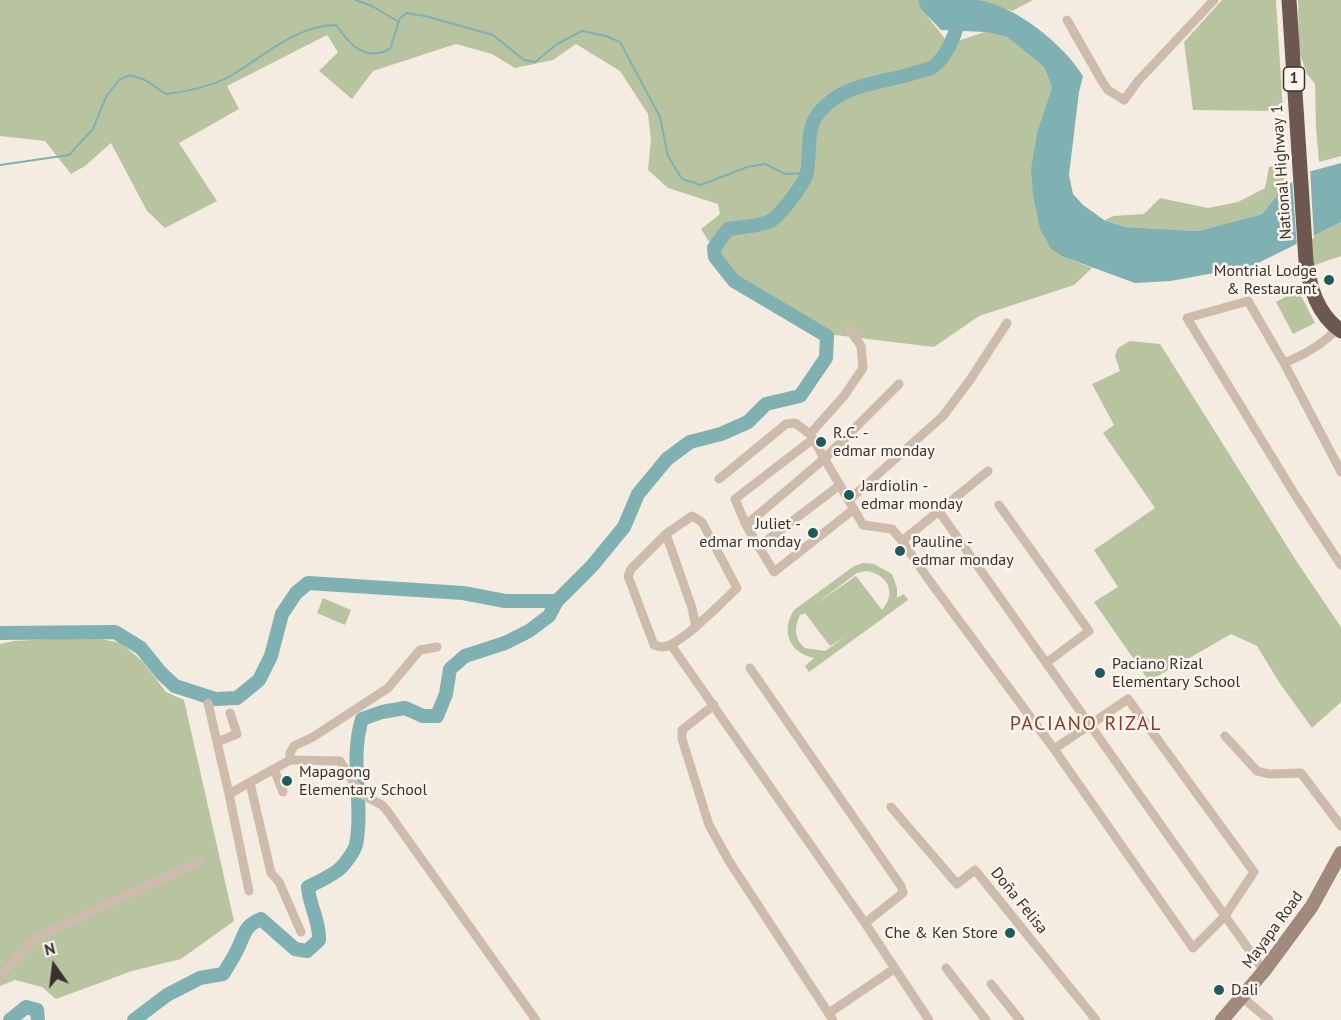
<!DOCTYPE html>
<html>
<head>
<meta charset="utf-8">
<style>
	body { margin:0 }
	#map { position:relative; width:1341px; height:1020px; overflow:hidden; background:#f4ebe1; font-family:"PT Sans",sans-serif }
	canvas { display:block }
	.north { position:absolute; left:24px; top:936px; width:60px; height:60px; -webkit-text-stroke:4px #fbf5ee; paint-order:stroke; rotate:346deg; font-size:16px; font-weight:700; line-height:24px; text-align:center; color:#3b302b }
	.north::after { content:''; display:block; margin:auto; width:21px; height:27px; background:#3b302b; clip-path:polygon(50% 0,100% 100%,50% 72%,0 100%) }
</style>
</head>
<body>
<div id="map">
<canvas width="1341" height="1020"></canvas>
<div class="north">N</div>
</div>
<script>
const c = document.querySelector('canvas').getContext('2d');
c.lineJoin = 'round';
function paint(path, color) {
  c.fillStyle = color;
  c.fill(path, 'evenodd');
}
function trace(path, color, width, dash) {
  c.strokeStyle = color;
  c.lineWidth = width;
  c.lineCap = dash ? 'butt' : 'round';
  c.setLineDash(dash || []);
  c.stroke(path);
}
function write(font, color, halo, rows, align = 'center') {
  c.font = font + ' "PT Sans",sans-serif';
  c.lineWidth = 5;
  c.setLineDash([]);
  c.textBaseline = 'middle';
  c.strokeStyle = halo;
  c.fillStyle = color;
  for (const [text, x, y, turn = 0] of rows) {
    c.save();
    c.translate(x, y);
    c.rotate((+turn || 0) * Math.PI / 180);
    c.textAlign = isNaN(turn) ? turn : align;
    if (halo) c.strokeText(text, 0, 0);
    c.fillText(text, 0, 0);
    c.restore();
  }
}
paint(new Path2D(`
	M0,0h918c7,17 21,28 30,44l37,-12 22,5 37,30 8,20 -14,42 26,128 28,11 -18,17 -95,31 -45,31 -99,-12 -28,-10 -73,-44 -33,-52 19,-15 -2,-10 -50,-16 -20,-18 3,-29 -3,-27 -28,-43 -44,-27 -23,16 -38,8 -23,-14 -36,-10 -83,27 -21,28 -33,-28 19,-19 -11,-17 -100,51 12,23 -60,34 38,58 -52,27 -18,-17 -36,-68 -26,23 -14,8 -26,-33 -45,-5z
	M978,0h55l-21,11z
	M1222,0h54l7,111 -90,-1 -9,-68z
	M1298,0h43v156l-22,6 -3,-34 -1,-44 -8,-10 -8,-23z
	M1285,164l-2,24 -21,26 -64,17 -72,-4 -21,-7 8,-4 31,-2 16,-16 48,10 30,-6 27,-14 4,-21z
	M1341,222v34l-29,10 -2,-29z
	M1298,290l17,33 -22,11 -17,-32z
	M1130,341l30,3 137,218 44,65v75l-29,26 -33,-46 -22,-36 -26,-12 -82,47 -55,-79 24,-15 -24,-37 61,-42 -52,-75 11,-8 -22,-41 28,-13 -5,-15 3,-8z
	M863,563l11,1 18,10 5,14v10l7,-4 4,6 -99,72 -4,-6 9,-8c-24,-5 -34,-27 -20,-48l60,-44zM866,571c22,3 31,22 16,39l-26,-34 -43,30 44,-33zM805,613l25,33 15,-9 -20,14 -20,-3c-11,-9 -11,-20 -5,-33z
	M323,598l28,12 -6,15 -28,-12z
	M91,637l30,6 22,19 23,30 18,8 50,221 -53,38 -49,12 -76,28 -14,-12 -27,-7 -15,6v-342l14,-3z`), '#b8c4a0');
paint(new Path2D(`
	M918,0c19,0 41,0 60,0 38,6 85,44 105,76l-4,16 -10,83 4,19 10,11 21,15 22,7 72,4 64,-17 21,-26 25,-16 33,-9v59l-89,44 -81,15 -36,2 -71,-26 -13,-8 -11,-20 -7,-35 -2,-25 7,-40 14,-42 -8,-20 -37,-30 -22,-5 -44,-2 -20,-21z`), '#7fb0b2');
paint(new Path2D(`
	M1310,169l4,69 -17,9 -5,-68z`), '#f4ebe1');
trace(new Path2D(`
	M355,0l17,6 27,16
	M0,165l69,-10 24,-26 13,-32 13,-17 11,-5 15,5 21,14c24,-3 50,-8 71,-22 30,-19 62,-47 99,-47 14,20 29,37 54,24l10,-31 7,-5 18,3 68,19 31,25 11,2 22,-18 25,-13 24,5 14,6 40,75 8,39 14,23 19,6 46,-18 18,-3 20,10 22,-1`), '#7fb0b2', 2);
trace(new Path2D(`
	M0,633l115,-1 26,16 20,25 14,13 40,13 22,-1 22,-18 12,-24 11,-42 14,-21 12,-10 155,10 42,8h52
	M10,1020l16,-13 11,3 1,10
	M134,1020l33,-25 33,-17 23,-4c5,-8 11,-17 15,-26 7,-14 6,-22 23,-29l34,30 12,2 12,-11c1,-19 -10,-35 -11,-53 10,-5 21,-10 29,-16 6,-4 17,-19 19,-26 8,-42 -7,-84 6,-126l20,-7 23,-4 18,8h14l9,-22 4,-25 15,-13 40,-13 24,-12 20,-15 8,-15 35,-35 32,-39 14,-33 29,-35 23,-17 31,-8 27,-12 18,-18 34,-8 26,-38 1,-22 -93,-55 -19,-24 -1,-9 14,-19c13,-2 27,-2 40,-7 11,-4 37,-39 39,-50 5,-29 -5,-49 24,-71 24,-19 59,-19 86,-29 6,-2 13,-2 17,-6 12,-9 21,-30 24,-44`), '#7fb0b2', 14);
trace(new Path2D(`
	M1067,20l36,63 5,7 16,10 14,-19 76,-81
	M1284,363c20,-8 38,-18 53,-34
	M810,434l34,-38 19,-28 -2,-22 -12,-17
	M813,439l-78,60 11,26 28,47 80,-63
	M1341,472l-57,-109 -36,-62 -61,17 110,180 44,67
	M719,479l67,-55 9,-1 15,11 3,5 50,86 29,4 10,12 27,39 125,169 139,199 31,-31 30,-45 -126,-173 -74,50
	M849,500l94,-84 27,-36 37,-57
	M999,505l90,126 -43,32
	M938,510l326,461
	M692,516l10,6 35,66c-14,13 -56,57 -74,59 -3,0 -6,-1 -9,-2l-26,-69 3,-7 35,-35z
	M746,525l78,-66 75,-75
	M666,534l26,74 4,19
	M902,541l86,-70
	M758,547l82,-62
	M671,645l194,278 64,97
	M750,668l151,218 2,7 -38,30
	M208,703l21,91 20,97
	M714,705l-32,25v9l27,86 20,36 104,159
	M1225,736l32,35 12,3 32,-1 40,53
	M217,742l20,-8 -7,-21
	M290,760v-7l4,-7 19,-9 75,-49 32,-38 17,-3
	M274,769l9,23
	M250,783l21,90 8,9 22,50
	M229,794l61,-34 50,1 21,33 21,11 6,7 148,208
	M891,807l66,77 18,-14 121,150
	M946,968l40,52
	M0,977l25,-29 13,-11 162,-76
	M991,984l29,36
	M1242,997l27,23
	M829,1013l65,-44`), '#cdbbac', 9);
trace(new Path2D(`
	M1222,1020l42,-49 48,-65 29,-53`), '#a18a7d', 14);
trace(new Path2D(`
	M1289,0l17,261c4,27 11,53 35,70`), '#6c584f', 15);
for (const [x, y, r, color] of [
	[1329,280,6,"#1f5a5e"],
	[821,442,6,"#1f5a5e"],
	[849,495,6,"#1f5a5e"],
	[813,533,6,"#1f5a5e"],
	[900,551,6,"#1f5a5e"],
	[1100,673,6,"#1f5a5e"],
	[287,781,6,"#1f5a5e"],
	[1010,933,6,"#1f5a5e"],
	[1219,990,6,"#1f5a5e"]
]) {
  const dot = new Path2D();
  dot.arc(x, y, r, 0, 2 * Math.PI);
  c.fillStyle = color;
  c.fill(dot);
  trace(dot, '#fbf5ee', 2);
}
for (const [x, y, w] of [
	[1294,79,21]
]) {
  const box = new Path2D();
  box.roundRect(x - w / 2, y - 12, w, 24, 4.5);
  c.fillStyle = '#fbf5ee';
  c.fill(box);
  trace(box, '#3b302b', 1.5);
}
write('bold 15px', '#3b302b', null, [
	["1",1294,79]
]);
write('16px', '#3b302b', '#fbf5ee', [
	["National Highway 1",1282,172,-94],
	["Doña Felisa",1019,901,51],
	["Mayapa Road",1273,930,-54]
]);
write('16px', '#3b302b', '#fbf5ee', [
	["Montrial Lodge",1317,271,"right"],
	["& Restaurant",1317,289,"right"],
	["R.C. -",833,433],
	["edmar monday",833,451],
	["Jardiolin -",861,486],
	["edmar monday",861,504],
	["Juliet -",801,524,"right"],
	["edmar monday",801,542,"right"],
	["Pauline -",912,542],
	["edmar monday",912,560],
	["Paciano Rizal",1112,664],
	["Elementary School",1112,682],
	["Mapagong",299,772],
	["Elementary School",299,790],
	["Che & Ken Store",998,933,"right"],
	["Dali",1231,990]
], 'left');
c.letterSpacing = '1.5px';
write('20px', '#8c3b22', '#fbf5ee', [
	["PACIANO RIZAL",1086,724]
]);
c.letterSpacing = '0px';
</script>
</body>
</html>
